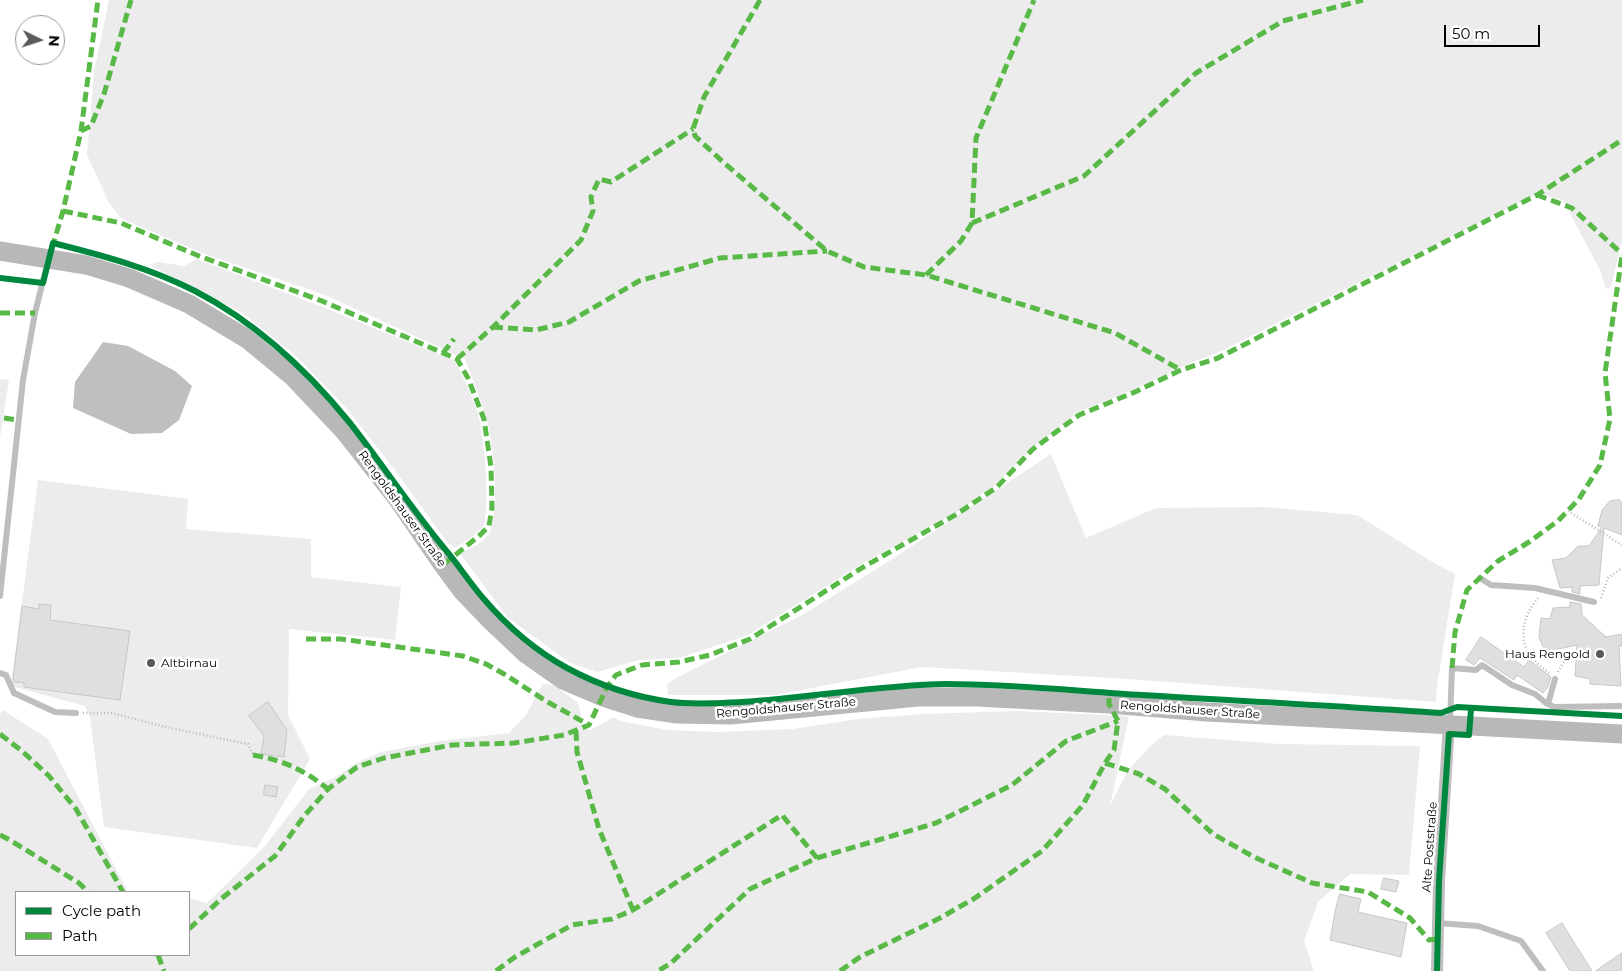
<!DOCTYPE html>
<html>
<head>
<meta charset="utf-8">
<style>
	body { margin:0 }
	#map { position:relative; width:1622px; height:971px; overflow:hidden; background:#fff; font-family:Montserrat,sans-serif }
	canvas { display:block }
	.legend { position:absolute; left:15px; top:891px; width:175px; height:65px; box-sizing:border-box; background:#fff; border:1px solid #999; margin:0; padding:6px 9px; list-style:none; font-size:15px; color:#000 }
	.legend li { display:flex; align-items:center; gap:10px; height:25px }
	.legend b { width:25px; border:1px solid #999 }
	.north { position:absolute; left:15px; top:15px; width:50px; height:50px; box-sizing:border-box; background:#fff; border:1px solid #999; border-radius:50%; rotate:94deg; font-size:14px; font-weight:700; line-height:20px; text-align:center; color:#000 }
	.north::after { content:''; display:block; margin:auto; width:18px; height:22px; background:#595959; clip-path:polygon(50% 0,100% 100%,50% 72%,0 100%) }
	.scale { position:absolute; left:1444px; top:25px; width:96px; height:22px; box-sizing:border-box; border:2px solid #000; border-top:0; padding-left:6px; font-size:15px; line-height:18px; white-space:nowrap; color:#000; -webkit-text-stroke:4px #fff; paint-order:stroke }
</style>
</head>
<body>
<div id="map">
<canvas width="1622" height="971"></canvas>
<ul class="legend">
<li><b style="height:6px;background:#00873e"></b>Cycle path</li>
<li><b style="height:6px;background:#58b947"></b>Path</li>
</ul>
<div class="north">N</div>
<div class="scale">50 m</div>
</div>
<script>
const c = document.querySelector('canvas').getContext('2d');
c.lineJoin = 'round';
function paint(path, color) {
  c.fillStyle = color;
  c.fill(path, 'evenodd');
}
function trace(path, color, width, dash) {
  c.strokeStyle = color;
  c.lineWidth = width;
  c.lineCap = dash ? 'butt' : 'round';
  c.setLineDash(dash || []);
  c.stroke(path);
}
function write(font, color, halo, rows, align = 'center') {
  c.font = font + ' Montserrat,sans-serif';
  c.lineWidth = 5;
  c.setLineDash([]);
  c.textBaseline = 'middle';
  c.strokeStyle = halo;
  c.fillStyle = color;
  for (const [text, x, y, turn = 0] of rows) {
    c.save();
    c.translate(x, y);
    c.rotate((+turn || 0) * Math.PI / 180);
    c.textAlign = isNaN(turn) ? turn : align;
    if (halo) c.strokeText(text, 0, 0);
    c.fillText(text, 0, 0);
    c.restore();
  }
}
paint(new Path2D(`
	M109,0h1513v241l-11,46 -5,2 -6,-19 -37,-70 -6,-1 -18,-6 -322,160 -22,8 -60,28 -57,23 -46,36 -36,36 -39,28 -92,50 -117,73 -69,23 -40,2 -42,12 -27,-9 -63,-46 -47,-64c9,-4 23,-10 29,-19 12,-20 4,-95 -3,-117 -6,-20 -14,-39 -21,-58l-140,-64 -123,-42 -75,-32 -6,-3 -12,-15 -22,-48 7,-83z
	M197,259l123,47 135,55c10,18 18,37 24,56 5,20 11,88 5,107 -4,9 -21,19 -29,24l-7,-5 -54,-74 -45,-58 -53,-55 -55,-44 -92,-47 9,-3 26,4z
	M0,379l9,1 -9,58z
	M1051,454l35,84 70,-30 108,-1 93,8 72,45 26,14 -18,112 -1,16 -309,-23 -205,-12 -147,28h-107l-1,-11 7,-5 130,-65 79,-49z
	M38,480l150,19 -2,30 125,10v38l90,10 -6,53 -106,-11 -1,86 22,44 -53,89 -153,-21 -14,-109 -5,-12 -74,-20z
	M543,684l11,1 24,18 3,13 -3,7 12,7 24,-13 6,4 48,9 48,2 76,-3 67,-10 62,-5 96,-3 112,5 -19,90 17,-34 23,-26 14,-11 116,9 140,2 -11,129 -59,-1 -32,28 -14,39 10,30h-1314v-257l3,-4 45,29 80,153h-112v63h173v-57l18,5 58,-57 44,-57 28,-13 23,-15 21,-9 59,-11 69,-8 17,-18z`), '#ececec');
paint(new Path2D(`
	M103,342l25,4 47,25 17,15 -13,34 -17,13 -31,1 -58,-26 2,-26z`), '#bfbfbf');
const building = new Path2D(`
	M1620,500l2,4v31l-18,-7 -5,57 -19,1v8l-8,-2v-5l-12,1 -8,-28 14,-2 12,-12h11l13,-19 -4,-1 4,-16 8,-9z
	M1570,602l11,2 1,11 24,22 16,-3v12h-3l2,40 -31,-2v-5l-15,-3 2,-31 -32,7 -6,-15 2,-19 9,1 3,-11 17,-1z
	M39,604l12,1 -1,15 80,11 -10,69 -96,-13v-4l-10,-1 -1,-4 9,-72 17,3z
	M1481,637l43,30 5,-7 22,17 -3,10 -5,6 -26,-18 -3,5 -34,-22 -6,7 -8,-5z
	M268,702l19,28 -3,27 -23,-3 3,-18 -15,-20z
	M265,785l13,2 -2,10 -12,-2z
	M1384,878l15,3 -3,11 -15,-3z
	M1340,894l21,5 -3,13 49,11 -6,34 -71,-17 6,-33z
	M1562,923l30,48h-22l-24,-38z
	M1622,953v18h-26z`);
paint(building, '#dfdfdf');
trace(building, '#c7c7c7', 1);
trace(new Path2D(`
	M1568,511l54,34
	M1538,598c-14,16 -21,40 -7,59 5,6 12,11 18,16
	M1601,598l7,-20 14,-10
	M1558,672c5,-9 10,-18 21,-21
	M83,713h28l59,15 78,16 5,11`), '#b9b9b9', 2.5, [1, 2.5]);
trace(new Path2D(`
	M1480,578l11,7 44,3 59,14
	M0,596l23,-216 12,-67 13,-52
	M0,673l6,2 8,18 41,19 21,1
	M1548,704l7,-25
	M1450,722l2,-54 24,2 6,-5 30,20 23,9 11,9 8,4 68,-1
	M1437,923l41,3 43,15 22,30`), '#bebebe', 6);
trace(new Path2D(`
	M1437,971l2,-90 10,-157`), '#bebebe', 12);
trace(new Path2D(`
	M0,251l86,14 43,13 60,26 58,35 46,38 51,54 55,70 44,64 20,27 25,26 38,36 37,26 40,17 34,11 40,6 54,1 187,-18h59l132,7 98,8 415,22`), '#b8b8b8', 19);
trace(new Path2D(`
	M760,0l-56,97 -11,32 2,7 28,26 104,89 37,16 62,8 189,58 66,37
	M81,131l10,-5 13,-32 27,-94
	M1537,195l35,13 50,46
	M63,211l58,12 78,33 123,45 135,58 11,19 16,41 7,48 1,41 -3,18 -9,9 -37,30
	M972,223l112,-47 112,-103 87,-52 80,-21
	M52,248l11,-37 18,-80 17,-131
	M926,275l35,-34 11,-18 4,-85 58,-138
	M0,313h35
	M493,327l43,3 33,-8 70,-41 81,-23 107,-7
	M443,353l11,-14
	M457,359l36,-32 88,-87 12,-29 -2,-14 8,-18 12,3 82,-53
	M4,418l14,2
	M306,639h35l122,17 23,8 18,10 42,27 43,24
	M1452,668l3,-36 12,-42 31,-29 31,-19 29,-21 21,-22 21,-34 10,-46 -5,-46 17,-118
	M576,731l1,21 22,77 34,81
	M0,734l22,17 27,25 27,33 47,83
	M253,755c30,5 51,15 75,34
	M1105,763l34,11 26,15 48,45 41,23 58,26 56,9 42,26 19,22 8,-1
	M0,835l10,5 69,43 9,9
	M817,858l119,-35 76,-38 54,-44 52,-20
	M189,929l32,-30 54,-43 30,-41 23,-26 29,-22 27,-9 68,-13 62,-2 50,-8 25,-10 18,-38 9,-12 26,-10 37,-3 31,-7 40,-16 115,-73 92,-52 40,-27 36,-38 46,-34 56,-23 46,-22 37,-12 319,-163 85,-55
	M158,955l6,16
	M496,971l19,-14 57,-32 40,-6 21,-9 149,-95 35,43 -67,31 -79,74 -13,8
	M840,971l20,-14 80,-39 35,-20 67,-47 41,-46 22,-42 9,-13 4,-29 -9,-17v-11`), '#58b947', 5, [10, 5]);
trace(new Path2D(`
	M0,278l43,5 10,-40c48,12 97,25 142,48 60,31 112,79 155,132 32,41 61,85 94,125 14,16 25,34 39,50 23,27 53,53 84,70 33,18 68,29 104,34 24,3 48,1 71,0 68,-4 136,-17 204,-18 66,0 131,7 196,11 100,6 199,11 299,18l16,-6 165,9
	M1437,971l2,-90 10,-147 20,1 2,-26`), '#00873e', 6);
for (const [x, y, r, color] of [
	[1600,654,5,"#595959"],
	[151,663,5,"#595959"]
]) {
  const dot = new Path2D();
  dot.arc(x, y, r, 0, 2 * Math.PI);
  c.fillStyle = color;
  c.fill(dot);
  trace(dot, '#fff', 2);
}
write('12px', '#000', '#fff', [
	["Rengoldshauser Straße",402,509,54],
	["Rengoldshauser Straße",786,708,-5],
	["Rengoldshauser Straße",1190,710,4],
	["Alte Poststraße",1430,847,-86]
]);
write('12px', '#000', '#fff', [
	["Haus Rengold",1590,654],
	["Altbirnau",161,663,"left"]
], 'right');
</script>
</body>
</html>
